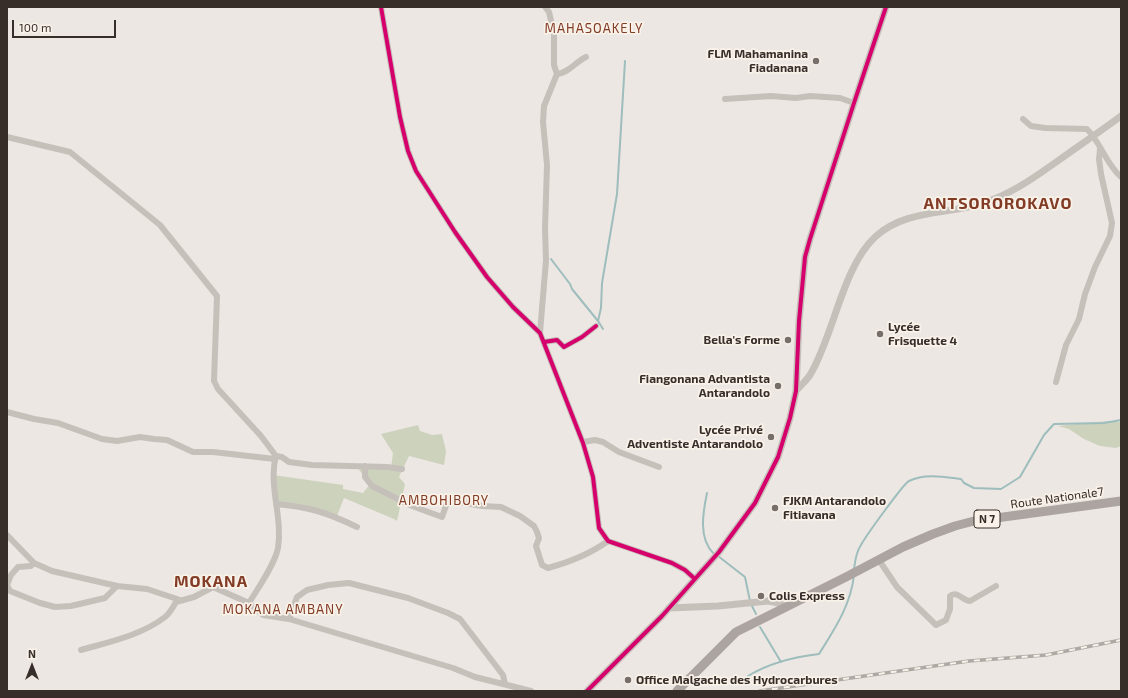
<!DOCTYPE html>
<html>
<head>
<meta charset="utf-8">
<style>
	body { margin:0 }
	#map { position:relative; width:1128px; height:698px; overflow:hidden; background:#ece7e2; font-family:"Exo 2",sans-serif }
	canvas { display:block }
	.frame { position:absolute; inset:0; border:8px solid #372d29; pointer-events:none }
	.north { position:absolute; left:12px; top:646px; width:40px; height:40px; -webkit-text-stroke:3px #f9f2e9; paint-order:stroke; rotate:0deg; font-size:11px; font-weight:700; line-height:16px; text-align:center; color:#372d29 }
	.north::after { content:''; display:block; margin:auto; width:14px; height:18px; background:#372d29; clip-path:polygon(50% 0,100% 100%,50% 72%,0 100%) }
	.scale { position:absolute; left:12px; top:20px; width:104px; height:18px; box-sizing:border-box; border:2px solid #372d29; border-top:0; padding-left:5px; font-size:12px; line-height:14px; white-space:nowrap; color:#372d29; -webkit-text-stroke:3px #f9f2e9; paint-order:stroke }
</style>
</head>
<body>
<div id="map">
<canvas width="1128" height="698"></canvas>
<div class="frame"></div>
<div class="north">N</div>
<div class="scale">100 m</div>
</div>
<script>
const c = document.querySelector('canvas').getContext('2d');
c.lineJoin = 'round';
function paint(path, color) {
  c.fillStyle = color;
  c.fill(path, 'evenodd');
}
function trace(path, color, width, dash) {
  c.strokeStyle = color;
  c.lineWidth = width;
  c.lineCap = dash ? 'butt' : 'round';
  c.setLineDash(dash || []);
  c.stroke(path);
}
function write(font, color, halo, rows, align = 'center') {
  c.font = font + ' "Exo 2",sans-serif';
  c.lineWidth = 3.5;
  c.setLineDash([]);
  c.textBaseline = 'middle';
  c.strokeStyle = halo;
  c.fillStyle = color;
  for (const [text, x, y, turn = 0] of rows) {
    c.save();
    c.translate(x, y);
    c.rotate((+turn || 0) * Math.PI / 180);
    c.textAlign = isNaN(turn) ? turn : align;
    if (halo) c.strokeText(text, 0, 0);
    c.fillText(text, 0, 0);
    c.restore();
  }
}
paint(new Path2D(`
	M1107,421l14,1v24l-5,2 -16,-2 -16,-7 -15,-10 -11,-3z
	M418,425l2,6 12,4 10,-1 4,17 -2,14 -35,-9 -10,21 6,7 -8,37 -3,-2 -50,-21 -7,18 -60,-13 -4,-28 70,10v4l20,4 7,-9 -13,-17 34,1 2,-15 -12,-19z`), '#cdd2bd');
trace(new Path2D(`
	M551,259l19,25 2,5 26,32
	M603,329l-5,-8 3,-13 1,-25 15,-89 8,-133
	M707,493c-4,19 -9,46 7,61
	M718,556l27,21 5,24
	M854,569c1,-8 2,-17 7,-24 4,-8 43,-62 48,-64 16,-8 36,-4 52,-2l3,4 10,5 27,1 19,-12 24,-42 10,-11 50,-1 17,-3
	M752,606l4,8
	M760,627l21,35
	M746,685l2,-9c21,-13 46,-19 71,-22 15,-24 32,-49 35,-79`), '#9ebdbd', 2);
trace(new Path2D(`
	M381,7l19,110 8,34 8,20 39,61 32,45 26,30 27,26 43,110 10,34 6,51 9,13 64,22 13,7 10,9
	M557,74c13,-2 17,-11 29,-17
	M725,99l46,-3 25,2 14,-2 30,2 14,5
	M1023,119l8,7 14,2 42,1c14,14 19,35 34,48
	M7,137l63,15 90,73 57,71 -3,85 4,8 43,47 15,20c-8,30 7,61 2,92 -3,16 -20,40 -29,55
	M540,333l6,-73 -1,-31 2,-64 -4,-43 1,-16 13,-32 -3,-9v-31l-5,-22 -4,-5
	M544,342l13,-2 7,7 18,-10 14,-11
	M1056,382l10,-37 13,-26 6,-25 10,-27 15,-31 2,-13 -11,-49 -2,-15 1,-10
	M7,412l27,7 24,4 44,16 15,2 23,-4 14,2 13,1 26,12h20l62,7
	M583,442l12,-2 8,2 16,10 40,15
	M276,456l6,1 7,5 23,3 75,2 15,2
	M365,466v11l7,9 40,20 30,11 6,-17 34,6 19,1 19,9 14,10 3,6 2,6 -3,8 6,19 6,3c22,-6 42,-14 60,-27
	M276,504c33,3 50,8 81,23
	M7,535l27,28 18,8 65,15 30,3 33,11
	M879,560l18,27 39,38 10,-5 4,-11v-13c7,-6 13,5 20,5l26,-15
	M7,585l3,6 30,12 15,4 16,-1 34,-8 12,-12
	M7,585l4,-10 7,-8 13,-1 3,-3
	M289,619l8,-22 10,-7 21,-5 21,-2 59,15 40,15 12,6 43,56 2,9
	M81,650c28,-8 61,-15 84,-33 5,-4 8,-10 11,-15l18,-5 19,-10 36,16 14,12 26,4 164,49 22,9 56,14`), '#c6c0bb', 6);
trace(new Path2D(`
	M796,391c4,-5 10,-10 14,-16 24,-40 32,-107 65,-138 32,-30 79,-21 117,-37 25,-10 46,-25 67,-40 21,-15 42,-29 62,-44
	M669,608l49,-2 50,-5 11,2 6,4
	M587,691l75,-75 57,-64 36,-49 23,-46 12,-39 6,-27 3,-70 6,-64 5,-18 44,-136 32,-96`), '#c6c0bb', 7);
trace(new Path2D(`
	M677,691l59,-59 110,-55 57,-30 30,-13 22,-8 19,-5 147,-20`), '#aba4a0', 9);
const rail = new Path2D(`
	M760,691l209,-30 77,-6 75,-15`);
trace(rail, '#aea9a5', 3.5);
trace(rail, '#f9f2e9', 2, [6]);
trace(new Path2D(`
	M381,7l19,110 8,34 8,20 39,61 32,45 26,30 27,26 43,110 10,34 6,51 9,13 64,22 13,7 10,9
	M544,342l13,-2 7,7 18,-10 14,-11
	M587,691l75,-75 57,-64 36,-49 23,-46 12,-39 6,-27 3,-70 6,-64 5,-18 44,-136 32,-96`), '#d6006c', 4);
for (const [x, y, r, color] of [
	[816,61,4,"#766e6a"],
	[880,334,4,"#766e6a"],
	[788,340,4,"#766e6a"],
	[778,386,4,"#766e6a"],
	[771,437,4,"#766e6a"],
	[775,508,4,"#766e6a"],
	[761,596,4,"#766e6a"],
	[628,680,4,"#766e6a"]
]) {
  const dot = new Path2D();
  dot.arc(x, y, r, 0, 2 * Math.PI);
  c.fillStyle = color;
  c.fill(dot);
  trace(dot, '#f9f2e9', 1.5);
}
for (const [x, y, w] of [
	[987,519,26]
]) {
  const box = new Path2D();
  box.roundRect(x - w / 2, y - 9, w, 18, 3);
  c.fillStyle = '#f9f2e9';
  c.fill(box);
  trace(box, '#372d29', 1);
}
write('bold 11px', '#372d29', null, [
	["N 7",987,519]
]);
write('bold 12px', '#372d29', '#f9f2e9', [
	["FLM Mahamanina",808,54],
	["Fiadanana",808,68],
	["Lycée",888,327,"left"],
	["Frisquette 4",888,341,"left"],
	["Bella's Forme",780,340],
	["Fiangonana Advantista",770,379],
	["Antarandolo",770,393],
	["Lycée Privé",763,430],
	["Adventiste Antarandolo",763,444],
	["FJKM Antarandolo",783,501,"left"],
	["Fitiavana",783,515,"left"],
	["Colis Express",769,596,"left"],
	["Office Malgache des Hydrocarbures",636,680,"left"]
], 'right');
write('12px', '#372d29', '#f9f2e9', [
	["Route Nationale7",1057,498,-8]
]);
c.letterSpacing = '1px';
write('13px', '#823b25', '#f9f2e9', [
	["MAHASOAKELY",594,29],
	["AMBOHIBORY",444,501],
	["MOKANA AMBANY",283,610]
]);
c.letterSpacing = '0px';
c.letterSpacing = '1px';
write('bold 16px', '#823b25', '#f9f2e9', [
	["ANTSOROROKAVO",998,204],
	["MOKANA",211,582]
]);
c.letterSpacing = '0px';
</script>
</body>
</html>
